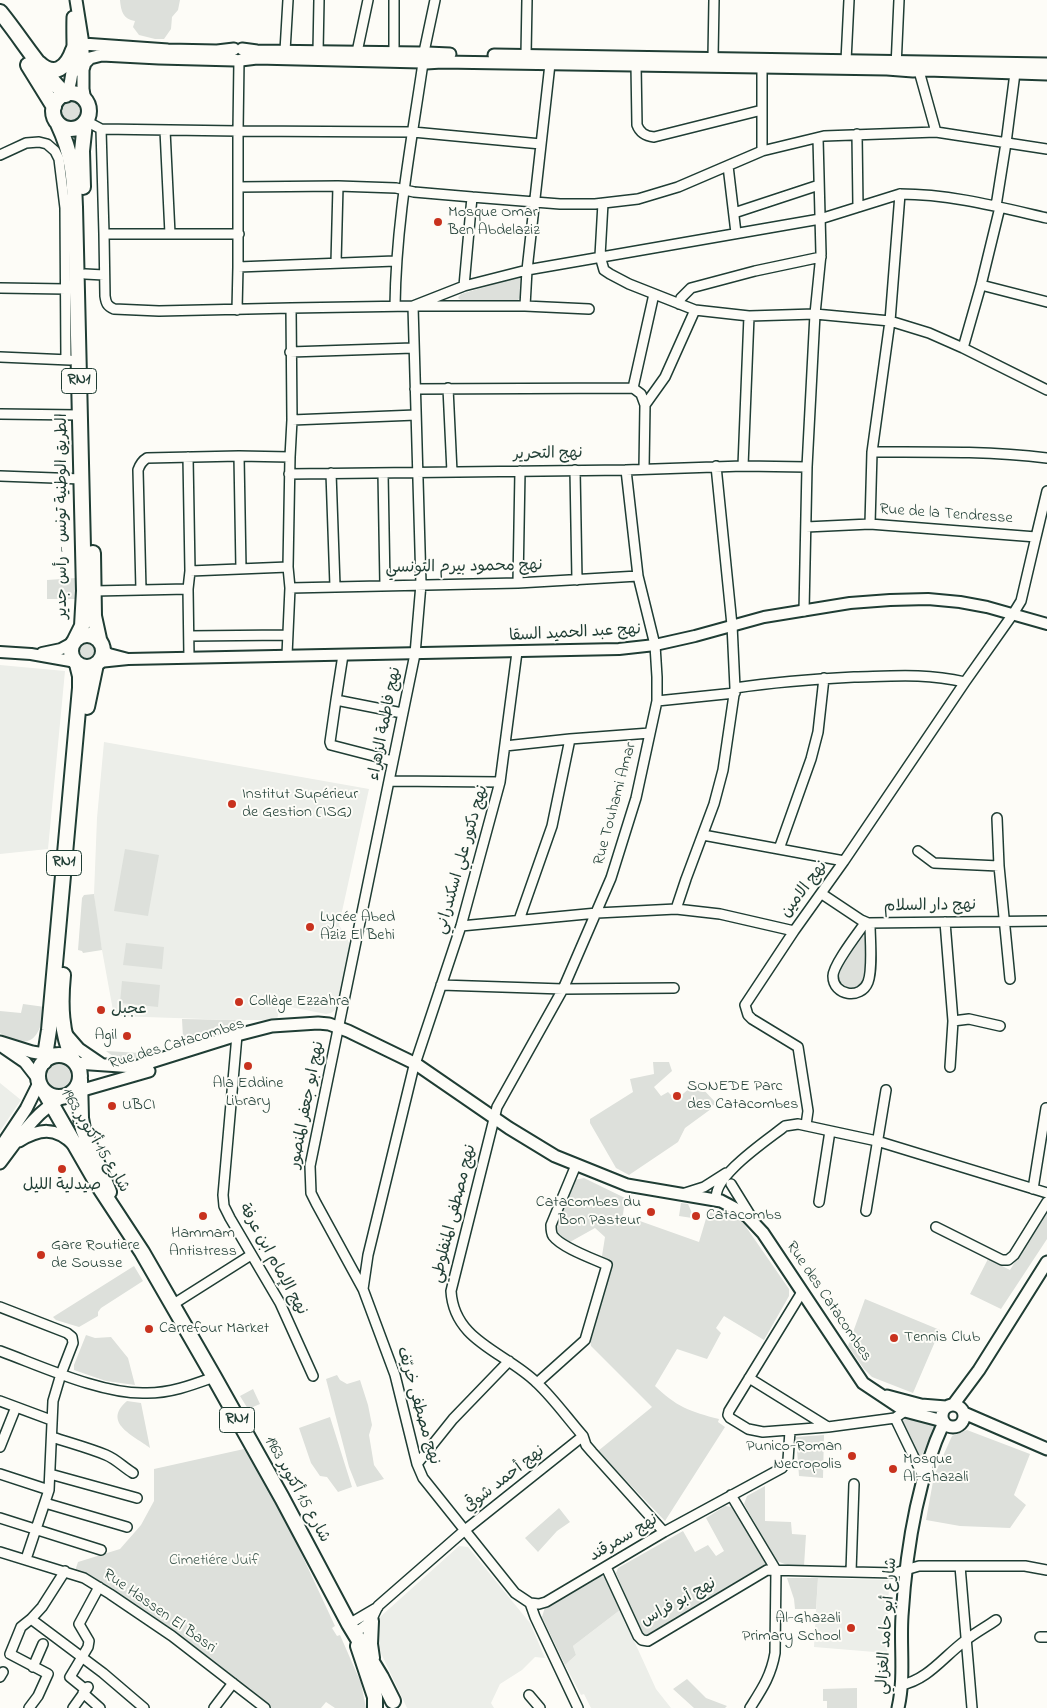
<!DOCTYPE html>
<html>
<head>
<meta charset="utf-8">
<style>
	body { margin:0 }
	canvas { display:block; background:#fdfcf7 }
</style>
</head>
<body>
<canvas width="1047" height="1708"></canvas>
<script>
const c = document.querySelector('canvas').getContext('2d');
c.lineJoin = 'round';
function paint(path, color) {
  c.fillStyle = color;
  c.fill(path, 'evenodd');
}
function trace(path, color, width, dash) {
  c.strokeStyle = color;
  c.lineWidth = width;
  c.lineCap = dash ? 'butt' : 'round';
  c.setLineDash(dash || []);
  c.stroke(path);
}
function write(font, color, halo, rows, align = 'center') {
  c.font = font + ' "Indie Flower","Playpen Sans Arabic",sans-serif';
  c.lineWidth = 4;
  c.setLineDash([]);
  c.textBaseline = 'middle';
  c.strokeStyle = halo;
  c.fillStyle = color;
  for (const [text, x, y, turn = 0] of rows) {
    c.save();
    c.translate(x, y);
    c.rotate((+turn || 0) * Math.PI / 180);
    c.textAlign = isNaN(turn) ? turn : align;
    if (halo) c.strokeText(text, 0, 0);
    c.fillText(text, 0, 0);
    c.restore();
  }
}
paint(new Path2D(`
	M0,665l65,6 -17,178 -48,5z
	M104,742l265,47 -30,136 11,19v9l-12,53 -3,4 -4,3 -5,1 -46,-9 -3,15h-41l-122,-4 -16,-88 -4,-34 3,-76z
	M0,1083l21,17 -21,31z
	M459,1546l9,1 62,76 15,35 -10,-1 -13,13 -22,14 -9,19 3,5h-87l-28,-59 -2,-16 3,-16z
	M818,1578l71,2 -2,73 -73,-6z
	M620,1610l36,79 15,19h-80l-7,-14 -3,1 -16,-30 11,-10 -3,-9z`), '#eceee9');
paint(new Path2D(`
	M120,0h60l-2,10 -6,7 -1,12 -7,10h-9l-16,-4 -6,-8 2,-6c-12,-2 -14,-10 -15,-21z
	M61 112a11 11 0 1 1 22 0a11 11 0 1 1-22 0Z
	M519,277l3,1 -1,18 -3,4 -56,1 -4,-3 3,-4z
	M76,578v21h-29v-19z
	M79 651a8 8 0 1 1 16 0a8 8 0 1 1-16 0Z
	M125,849l34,6 -11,61 -34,-5z
	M94,894l8,56 -19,3 -1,-2 -4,-1 4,-52 2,-3z
	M864,935l1,3c0,9 3,35 0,43 -5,12 -22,12 -27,0 -5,-9 18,-41 26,-46z
	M126,943l38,4 -2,22 -39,-4z
	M122,981l38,4 -2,22 -38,-4z
	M23,1004l22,3c-5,31 -14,45 -45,26v-22l21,2z
	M182,1019l54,1v8l-38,15h-10l-5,-5z
	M106,1051l35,2 20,-2 1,3c-20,8 -39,11 -56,-3z
	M653,1062h16l3,9 -18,16 7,9 7,-4 8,8 16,-14 10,2 14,15 -6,5 1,1 -26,19 -7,14 -49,33 -13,-7 -26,-45v-4l43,-27 -3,-13 24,-5z
	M46 1076a13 13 0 1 1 26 0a13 13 0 1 1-26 0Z
	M584,1178l41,20 -2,17 76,27 9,-30 3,-3 24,8 9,7 45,65v7l-25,44 -40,-24 -8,12 5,5 -14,26 -30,-10 -22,37c20,20 36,26 64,33l-1,3 7,5 -60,94 -67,-70 54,-44 -61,-61 -1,-7 22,-77 -10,-6 3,-19 -10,-9 -25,14 -12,-7 -2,-9 18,-46z
	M681,1203l7,1 4,9v5l-13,-2z
	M1047,1209v30l-46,70 -31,-15 18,-35 22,11z
	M134,1266l9,15 -42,27 -3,4v4l-19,11 -23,-7 -3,-3z
	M865,1299l75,31 -27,63 -41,-16 -8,-8 -16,-23z
	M86,1335l9,3 16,-1 17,21 7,27 -29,-4 -32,-11v-5z
	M337,1375l3,5 7,4 13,-4 8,25 4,20 -3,10 5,30 10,14 -27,8 -8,-20 -23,-88z
	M253,1389l7,15 -12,5 -8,-13z
	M127,1401l14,2 9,45c-15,-12 -49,-25 -23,-47z
	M330,1417l22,70 -14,5 -11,-15 -7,-1 -9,-13 -12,-35z
	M905,1419l27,4 3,5 -14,29h-2l-17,-36z
	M967,1430l63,24 -16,41 12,10 -16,23 -50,-2 -34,-6 8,-44 18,-40z
	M824,1435l-1,43 -24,-2 -3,-39z
	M244,1449l43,74 48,103 -3,2 5,8 3,-1 21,48 5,25h-31l-9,-6 -5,6h-50l-99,-77 -5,-2 -92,-58 3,-9 42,-13 21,-24 13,-24v-32z
	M765,1486v35l26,1 1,12 14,1 -2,31h-14l-13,-5 -33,-57 3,-8z
	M725,1506l6,1 3,2 36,57 -119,70 -9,-2 -26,-61 2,-5 65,-37 12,21 13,-7 8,11 8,-5 -18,-33z
	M559,1508l11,14 -13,9 -19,21 -13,-14z
	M600,1576l6,1 14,33 -47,36 3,9 -11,10 -23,-48 3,-10z
	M787,1578h31l-2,31h-21l-1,-10z
	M687,1679l19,19 21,8 -2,2h-31l-21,-19z
	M857,1688v20h-30v-7h-4v-12z`), '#dde0db');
const minor = new Path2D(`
	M285,51l3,-51
	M318,52l1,-52
	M357,52l11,-52
	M424,52l11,-52
	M394,53v-53
	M526,55l1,-55
	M713,58l1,-58
	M846,61l3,-61
	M919,64v7l17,61
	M636,65l1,60c3,8 8,11 17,12l108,-27
	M762,67v84
	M896,67l3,-67
	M86,121l15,8 137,2 1,-71
	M101,129l3,105 1,62c1,7 2,10 9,13l45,2 132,-3
	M165,130l5,104
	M857,134l1,73
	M0,155l26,-12 13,-1 8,2 8,7 4,8 6,49 1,152
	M728,166l8,67
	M238,187l100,-1 58,2 18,4 58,5 88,7h35l43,-5 40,-12 84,-36 62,-15 112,-4 111,17
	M900,194c50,0 99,13 147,24
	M603,203l-3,53 4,14 6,4 19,10 66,26 54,6 66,-2 75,7 39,12 34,15 84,42
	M996,206l10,-63 9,-70
	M734,213l85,-28
	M104,234h135
	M395,261l-157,6v-136l175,1 128,12
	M336,263l2,-77
	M85,274l19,1
	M981,285l66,17
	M464,286l8,-89
	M0,288l66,1
	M679,304l2,-6 10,-10 64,-17 66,-14
	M395,306c1,-83 16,-161 28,-243
	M413,306l51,-20 63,-16 293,-51 80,-25 -10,127 -18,131 -2,72
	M418,306h107l64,3
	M525,306l2,-36 23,-206
	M237,310l1,-43
	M963,348l18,-63 19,-78
	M290,352l123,-4
	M0,357l70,3
	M448,388l4,84
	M633,388l21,-94
	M415,389l218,-1 8,6 4,11 -1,64
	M645,405l20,-28 30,-67
	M0,414l80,1
	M292,420l124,-5
	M872,452c58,0 117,-1 175,6
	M239,456l2,113
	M188,457l2,114 -2,18 1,68
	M290,457l2,-37 -1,-112 122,-2 8,278 -6,70 -105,512 1,27 5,10 47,86
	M743,466l6,-150
	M575,470l2,110
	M626,470l12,106 17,69 2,32v24l-21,97 -25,80 -48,111 -66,118 -46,184c3,51 55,61 86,92 17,16 31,36 46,53l3,9 6,7 72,80
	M331,473l4,113
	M383,473l2,112
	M289,474l337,-4 117,-4 64,1
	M0,476l82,3
	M806,527l64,-3 166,13 11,-46
	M190,571l98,-4
	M518,583l2,-112
	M290,588l228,-5 120,-7
	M141,590l-3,-120c2,-6 4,-9 9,-12l92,-2 51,1 -2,110 2,21 -3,67
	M94,591l94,-2
	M804,611l3,-144 8,-153 6,-60 -3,-116
	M189,636l98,-1
	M517,652l-17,130 -39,144 -48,144 -45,185 -5,34 32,86 22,89 6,14 92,115 15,10 5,14 43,91
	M343,655l-7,45 66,13
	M735,688c40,-6 79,-9 119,-11 41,-1 70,-4 111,5
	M336,700l-6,42 1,3 62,16
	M657,701l78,-8
	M505,746l65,-7 80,-6
	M390,781l110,1
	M997,818l2,48 11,113
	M703,835l141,26
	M779,849l32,-90 7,-27 6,-54
	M918,851l16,12 65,3
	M822,894l39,26 7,3 179,-2
	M676,909l10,-30 28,-75 9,-34 12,-82 -3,-63 -16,-159
	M519,920l33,-94 18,-87
	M945,922l8,99 16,-2 31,7
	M865,923c-7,10 -32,42 -32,53 0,20 28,24 35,6 5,-13 2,-44 2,-58
	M461,926l136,-13 79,-4 44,5 74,17 50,-70 121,-179 48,-68 8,-13 15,-64
	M794,931l-49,74 3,10 4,4 46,28 10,64 -2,14
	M441,985l122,4 111,-1
	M237,1035l-14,160 1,11 6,12 50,85 33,73
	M950,1067l3,-46
	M731,1184l21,34
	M1033,1189l13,-81
	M682,1194l22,-7 22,-14
	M717,1201c-8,-23 52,-62 68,-75l13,-2 79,17 170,52
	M819,1202l11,-71
	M866,1211l20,-121
	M936,1227l66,33h6l6,-5 33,-53
	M802,1292l-73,119 -1,4 2,3 18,11 15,3 65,-5 67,-9 10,-7 2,-5
	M172,1305l79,-50
	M0,1307l67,26 5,4 1,6 -12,31 -8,27 -4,89 -23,69
	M0,1351c41,15 103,44 147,42 24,0 45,-8 67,-16
	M749,1378l79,49
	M537,1383l48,-43 22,-75c-13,-6 -45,-17 -54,-29 -2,-3 -2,-7 -2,-11l25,-60
	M0,1401l51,19
	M895,1418l28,58
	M52,1437c18,6 37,11 54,18 10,4 17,12 27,18
	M0,1447l16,-40
	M417,1464l36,-45 56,-58
	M0,1474l49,16
	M50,1474l87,24
	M731,1495l45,75
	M45,1503l82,24
	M0,1518l101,32
	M0,1552l84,26 26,16 62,42 93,72
	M960,1566l12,142
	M606,1567l32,69 4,4 6,1 119,-71 128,3 24,-7h106l22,4
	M851,1572l3,-88
	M530,1603l9,1 7,-2 118,-70 118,-64 6,-8 2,-29
	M31,1619l72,54 41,35
	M349,1624l29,-17
	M355,1633l16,-12 7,-15 87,-76 118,-94
	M1040,1637h7
	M33,1667l10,-23
	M0,1677l3,-5
	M901,1685c27,-5 43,-29 65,-45 9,-7 20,-13 30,-20
	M86,1690l-16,-13 18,-30 1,-6 -10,-17 20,-37
	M83,1693l17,15
	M529,1695l11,13
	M29,1708l9,-12 10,-22 -38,-20 11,-27 10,-8 11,-12 23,-36
	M73,1708l15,-21
	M214,1708l19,-25
	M750,1708c12,-19 21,-32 25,-55l1,-83`);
const tertiary = new Path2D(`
	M0,652l31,2 45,8
	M42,653l19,-4 13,-7
	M128,659l491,-10 36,-4 40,-9 69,-19 86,-14 40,-3 38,-1 32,3 27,5 60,17
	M99,662l29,-3 -19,-5 -5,-3`);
const secondary = new Path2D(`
	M76,0l7,44v45l2,12
	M242,49l15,2 164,2
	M73,50l2,-3 8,-3 85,6 49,1 17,-2
	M427,53l23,1
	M494,55l553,9
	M241,60l16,-2 164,4
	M426,63l16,-1 445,7 26,2 14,-1 120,4
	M82,73l3,-10 5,-5 12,-3 57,3 76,2
	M67,94c9,-25 5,-51 6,-77
	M66,1034l13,15 22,15
	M0,1042l32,10 24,4
	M3,1047l22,15 14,18
	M76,1063l59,4 102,-32 35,-9 46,-3 11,1 19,7 68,33 93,64 46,28 72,29 94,16 19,10 8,6 15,16 100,150 42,28 38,10
	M69,1094l80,-23
	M19,1141c20,-12 36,-15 55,4
	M0,1148l26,-39 13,-26
	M0,1163c19,-25 35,-51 63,-66
	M887,1396l34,9 25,2
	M942 1416a11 11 0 1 1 22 0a11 11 0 1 1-22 0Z
	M953,1405l26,-35 68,-108
	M964,1413l83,36
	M898,1708c7,-30 2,-61 4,-92 4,-64 15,-136 42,-194`);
const primary = new Path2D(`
	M0,12c22,27 40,58 66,83
	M39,63c16,15 28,4 34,-13
	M28,65l26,42
	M53 111a18 18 0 1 1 36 0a18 18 0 1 1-36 0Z
	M58,124c14,30 16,50 17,83l9,384 -2,35 -7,14
	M83,187l-1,-36 3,-28
	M93,553l1,63 5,23
	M71 651a16 16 0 1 1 32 0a16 16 0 1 1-32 0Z
	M87,707l9,-43
	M63,975c-3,30 -2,57 10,85
	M38 1076a21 21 0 1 1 42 0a21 21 0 1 1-42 0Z
	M44,1062l5,-32 31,-342v-12l-3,-12
	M80,1079l1,39 2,11 26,63
	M44,1091l54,94 44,67 72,125 68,121 67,126 32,53 12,24
	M371,1621l-1,23 2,14
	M358,1646l17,51v11`);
trace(minor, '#1f3d34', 12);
trace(tertiary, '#1f3d34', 14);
trace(secondary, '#1f3d34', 15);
trace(primary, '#1f3d34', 18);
trace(minor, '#fdfcf7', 9);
trace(tertiary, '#fdfcf7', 10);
trace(secondary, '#fdfcf7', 11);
trace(primary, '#fdfcf7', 14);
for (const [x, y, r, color] of [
	[438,222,5,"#c8321e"],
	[232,804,5,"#c8321e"],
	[310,927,5,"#c8321e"],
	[239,1002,5,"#c8321e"],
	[101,1010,5,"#c8321e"],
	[127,1036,5,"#c8321e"],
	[248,1066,5,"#c8321e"],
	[677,1096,5,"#c8321e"],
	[112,1106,5,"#c8321e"],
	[62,1169,5,"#c8321e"],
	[651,1212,5,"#c8321e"],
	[203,1216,5,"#c8321e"],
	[696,1216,5,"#c8321e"],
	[41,1255,5,"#c8321e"],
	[149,1329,5,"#c8321e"],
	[894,1338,5,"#c8321e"],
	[852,1456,5,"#c8321e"],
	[893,1469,5,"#c8321e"],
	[851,1628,5,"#c8321e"]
]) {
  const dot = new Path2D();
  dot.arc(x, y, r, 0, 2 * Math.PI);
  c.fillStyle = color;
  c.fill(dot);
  trace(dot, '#fdfcf7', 2);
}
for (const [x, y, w] of [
	[79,381,35],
	[64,863,35],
	[237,1420,35]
]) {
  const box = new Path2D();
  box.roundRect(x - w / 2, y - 12.5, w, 25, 4);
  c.fillStyle = '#fdfcf7';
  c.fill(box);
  trace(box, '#1f3d34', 1);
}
write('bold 15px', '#1f3d34', null, [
	["RN1",79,381],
	["RN1",64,863],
	["RN1",237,1420]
]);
write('16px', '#1f3d34', '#fdfcf7', [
	["Mosque Omar",448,213],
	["Ben Abdelaziz",448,231],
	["Institut Supérieur",242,795],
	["de Gestion (ISG)",242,813],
	["Lycée Abed",320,918],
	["Aziz El Behi",320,936],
	["Collège Ezzahra",249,1002],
	["عجبل",111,1010],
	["Agil",117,1036,"right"],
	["Ala Eddine",248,1084,"center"],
	["Library",248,1102,"center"],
	["SONEDE Parc",687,1087],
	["des Catacombes",687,1105],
	["UBCI",122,1106],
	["صيدلية الليل",62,1186,"center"],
	["Catacombes du",641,1203,"right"],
	["Bon Pasteur",641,1221,"right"],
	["Catacombs",706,1216],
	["Hammam",203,1234,"center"],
	["Antistress",203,1252,"center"],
	["Gare Routiere",51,1246],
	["de Sousse",51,1264],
	["Carrefour Market",159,1329],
	["Tennis Club",904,1338],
	["Punico-Roman",842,1447,"right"],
	["Necropolis",842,1465,"right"],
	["Mosque",903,1460],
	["Al-Ghazali",903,1478],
	["Al-Ghazali",841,1619,"right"],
	["Primary School",841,1637,"right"]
], 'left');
write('16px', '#1f3d34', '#fdfcf7', [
	["نهج التحرير",548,455,-1],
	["Rue de la Tendresse",946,515,4],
	["الطريق الوطنية تونس - رأس جدير",63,516,-90],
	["نهج محمود بيرم التونسي",464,568,-1],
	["نهج عبد الحميد السقا",575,634,-3],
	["نهج فاطمة الزهراء",386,724,-79],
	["Rue Touhami Amar",616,804,-75],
	["نهج دكتور علي اسكندراني",463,860,-74],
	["نهج الامين",805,890,-53],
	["نهج دار السلام",930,907,-1],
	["Rue des Catacombes",177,1045,-17],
	["نهج ابو جعفر المنصور",308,1105,-79],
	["شارع 15 أكتوبر 1963",94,1141,59],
	["نهج مصطفى المنفلوطي",455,1214,-76],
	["نهج الإمام ابن عرفة",272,1260,61],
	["Rue des Catacombes",828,1302,56],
	["نهج مصطفى خريّف",417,1406,74],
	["نهج أحمد شوقي",505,1480,-38],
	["شارع 15 أكتوبر 1963",296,1490,61],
	["نهج سمرقند",624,1539,-31],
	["نهج أبو فراس",679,1603,-29],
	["Rue Hassen El Basri",159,1612,35],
	["شارع أبو حامد الغزالي",888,1626,-86]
]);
write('16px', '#455e55', '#fdfcf7', [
	["Cimetiére Juif",214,1561]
]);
</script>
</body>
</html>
